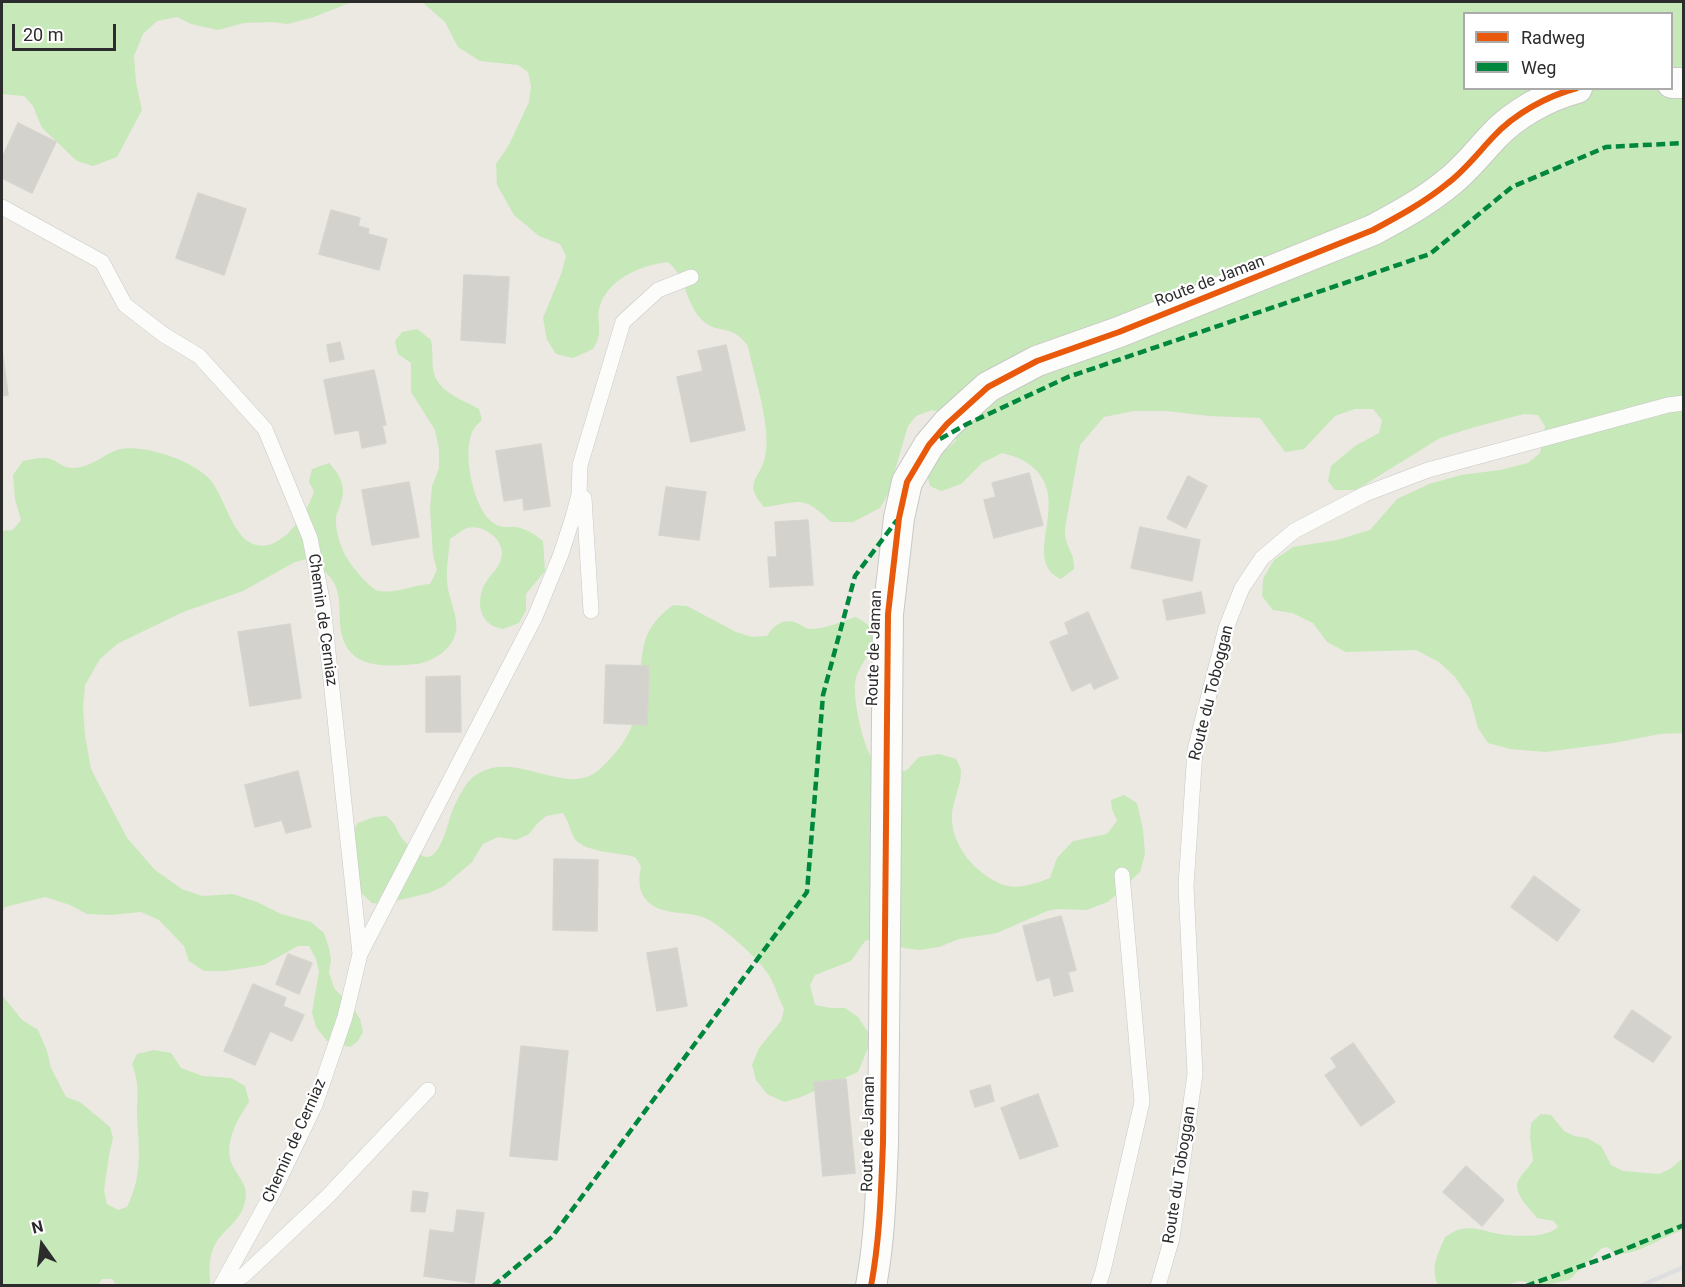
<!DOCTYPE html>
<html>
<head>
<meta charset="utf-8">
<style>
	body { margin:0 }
	#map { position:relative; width:1685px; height:1287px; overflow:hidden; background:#ebe9e2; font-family:Roboto,sans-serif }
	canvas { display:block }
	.frame { position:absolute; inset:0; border:3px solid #2c2c2c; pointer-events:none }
	.legend { position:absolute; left:1463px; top:12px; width:210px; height:78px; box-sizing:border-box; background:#fff; border:2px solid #ababab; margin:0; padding:8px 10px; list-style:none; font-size:18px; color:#2c2c2c }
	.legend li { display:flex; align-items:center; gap:12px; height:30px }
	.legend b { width:30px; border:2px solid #ababab }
	.north { position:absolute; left:12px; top:1215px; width:60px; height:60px; -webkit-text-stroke:4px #fff; paint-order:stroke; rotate:346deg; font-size:16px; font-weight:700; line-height:24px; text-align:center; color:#2c2c2c }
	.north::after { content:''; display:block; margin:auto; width:21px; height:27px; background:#2c2c2c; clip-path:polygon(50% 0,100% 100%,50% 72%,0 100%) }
	.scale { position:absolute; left:12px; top:24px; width:104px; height:27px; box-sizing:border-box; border:3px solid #2c2c2c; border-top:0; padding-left:8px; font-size:18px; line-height:21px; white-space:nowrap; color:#2c2c2c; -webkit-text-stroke:4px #fff; paint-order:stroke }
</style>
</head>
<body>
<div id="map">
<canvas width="1685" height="1287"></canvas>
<div class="frame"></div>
<ul class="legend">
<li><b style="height:8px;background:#e8590c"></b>Radweg</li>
<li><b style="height:8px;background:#00873e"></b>Weg</li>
</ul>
<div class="north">N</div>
<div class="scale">20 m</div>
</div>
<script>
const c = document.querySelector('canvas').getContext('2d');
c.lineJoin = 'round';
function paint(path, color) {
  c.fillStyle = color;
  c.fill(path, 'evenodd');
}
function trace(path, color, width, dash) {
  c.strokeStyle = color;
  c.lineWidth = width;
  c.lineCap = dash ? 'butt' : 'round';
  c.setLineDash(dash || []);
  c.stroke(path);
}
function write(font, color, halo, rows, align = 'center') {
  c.font = font + ' Roboto,sans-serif';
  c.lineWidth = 4.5;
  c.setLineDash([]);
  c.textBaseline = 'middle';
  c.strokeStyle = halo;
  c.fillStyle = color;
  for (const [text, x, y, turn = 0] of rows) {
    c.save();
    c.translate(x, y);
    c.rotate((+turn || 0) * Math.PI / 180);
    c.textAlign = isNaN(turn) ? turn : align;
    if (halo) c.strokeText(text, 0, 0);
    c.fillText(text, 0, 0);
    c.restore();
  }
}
paint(new Path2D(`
	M2,2h350l-41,16 -24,6 -15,-2 -28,1 -26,7 -27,-6 -14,-7 -20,4 -14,13 -9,22 2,27 6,27 -25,47 -24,9 -16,-5 -35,-33 -9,-22 -9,-10 -22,-2z
	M422,2h1261v731l-23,1 -46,9 -69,9 -35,-3 -22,-6 -10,-15 -8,-29 -15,-22 -16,-15 -23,-12 -70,2 -19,-10 -14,-19 -21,-10 -19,-3 -11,-14 1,-17 11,-19 19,-13 44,-7 33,-10 27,-31 32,-15 32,-9 39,-5 28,-7 12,-10 5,-27 -7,-11 -14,-1 -49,13 -35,11 -84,52h-21l-7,-9 3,-15 24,-20 24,-13 3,-13 -9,-11h-18l-20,7 -31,33 -19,3 -25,-34 -51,-2 -42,-5h-33l-30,6 -24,28 -15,83c-1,20 10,23 9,41l-13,10c-44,-20 19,-85 -37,-118 -6,-4 -15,-6 -22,-8l-20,10 -21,21 -20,7 -11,-5 -4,-14 15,-18 15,-13v-8l-14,-20 -10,-3 -16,6 -8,10 -20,68 -8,14 -27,14h-22c-30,-29 -31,-19 -67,-15 -22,-25 -4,-27 1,-50 7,-30 -11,-80 -17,-111 -17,-24 -30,-10 -47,-27 -17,-19 -14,-41 -33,-57 -28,3 -62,18 -69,47 -2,7 1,15 0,23 0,6 -3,12 -6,17l-20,9 -17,-4 -9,-14 -4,-22 18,-44 5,-18 -6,-12 -21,-8 -25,-21 -17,-30 -1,-21 13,-19 20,-43 2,-16 -3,-14 -10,-7 -38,-4 -22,-14 -13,-25zM1464,14h208v74h-208z
	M417,329l14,11c2,10 1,19 2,29 3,23 29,30 46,40l3,11c-2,2 -5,4 -7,7 -15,20 -2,81 17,95 8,6 13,5 22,5 12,1 20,7 29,14l2,30 -19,23v16l-7,13 -16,6c-3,-1 -10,-2 -13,-5 -13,-9 -12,-30 -4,-42 6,-10 15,-15 16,-28 1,-16 -22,-32 -37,-25 -5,2 -10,7 -15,10 -1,14 -4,29 -3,42 2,28 23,49 -5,72 -9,6 -14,9 -25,11 -35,3 -73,6 -77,-40 -1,-14 1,-28 -6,-41 -6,-11 -17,-17 -27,-24l-12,3 -52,29 -60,21 -66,32 -17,15 -15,26 -2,22 2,28 6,34 36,69 28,32 27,19 20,7 31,-2 24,8 24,12 30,8 13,11 5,15 2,12 -2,12 5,16 20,21 6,10 3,13 -6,10 -7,5 -23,-6 -11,-14 -4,-15 7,-40 -3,-13 -7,-13h-11l-34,19 -38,6h-22l-15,-10 -5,-15 -25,-26 -18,-8 -30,3 -24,-1 -17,-9 -25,-8 -40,10 -3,6v-382l11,-1 8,-10 -6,-21 -2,-24 10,-14c7,-1 16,-4 23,-3 11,1 16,11 29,10 20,-2 31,-16 46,-19 24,-5 77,13 91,33 12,16 21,53 39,61 28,14 57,-30 63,-52l-5,-9 3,-13 17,-6c12,13 18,25 11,42 -1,4 -4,9 -4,13 -1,11 5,31 11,40 5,9 23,31 32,33 18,3 33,-6 51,-7l7,-14 -4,-15 -3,-46 2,-23 7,-18v-19l-4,-19 -24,-38v-29l-13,-9 -3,-13 7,-9z
	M673,605l14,1 49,26 16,5 15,-1c7,-12 19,-19 32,-12 5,3 8,5 14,5 14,-1 28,-7 42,-12 37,17 9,37 1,61 -5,18 8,77 22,89 4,3 12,5 17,7l12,-4 12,-13 20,-3 17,5c2,4 5,9 5,13 0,14 -8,28 -9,42 -2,31 24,61 52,71 15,5 32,-2 46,-7l7,-20 16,-17 34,-7 10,-13 -5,-12 -1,-9 13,-5 13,8 6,26 2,25 -5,18 -32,30 -22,8 -28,-1 -11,2 -50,22 -38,6 -20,8 -19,3 -16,-2 -29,-10 -10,3 -14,20 -36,14 -5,10 5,20 16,3h14l13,9 14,21 -14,34 -57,25 -17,5 -17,-8 -11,-14 -4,-15 7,-17 22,-27 3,-12c-5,-10 -8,-20 -13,-30 -7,-16 -44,-48 -60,-58 -21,-13 -52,-2 -67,-24 -6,-8 -5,-21 -3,-31l-6,-9c-17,-5 -49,-4 -60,-18 -5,-7 -6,-18 -12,-26l-17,3 -9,8 -8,10 -13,6 -18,-3 -15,7 -11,18 -28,24 -15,7 -46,11 -11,-1 -26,-24 -4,-18 1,-15 15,-23 16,-6 12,-1c11,9 8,9 15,21 4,6 14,14 20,18 19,12 27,-35 32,-46 4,-9 12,-25 19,-31 42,-34 94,24 129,-10 19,-18 31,-35 37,-61 2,-7 1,-15 1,-22 4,-38 2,-56 34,-80z
	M2,995l20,25 16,10 9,21 4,17 15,29 14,5 30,25 3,11 -4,17 -5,35 3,14 11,6 9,-3c16,-33 12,-57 10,-92 0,-21 3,-30 -5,-51l5,-10 17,-4 17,3 10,15 22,8 28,2 14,8 4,16c-13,19 -28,46 -14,68 5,8 11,15 11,25 -2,28 -25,33 -33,54 -5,10 -3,26 -3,36h-94l-4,-6h-10l-4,6h-96z
	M1541,1114l10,1 13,16 10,5 13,2 14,8 10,19 12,6 36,3 11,-5 13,-11v72c-22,7 -44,25 -68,24l-7,-7 -6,1 -33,32 -10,2 -13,3 -26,-4 -14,4h-68c-8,-18 0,-31 7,-48 5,-3 11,-7 17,-8 13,-3 25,3 37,5 16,2 47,5 59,-7l-4,-6 -17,-3c-7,-9 -24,-24 -19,-37 3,-6 11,-14 15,-20l-3,-24 1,-14z`), '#c7e8b9');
const building = new Path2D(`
	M18,123l38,19 -24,51 -30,-15v-20z
	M198,193l48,16 -22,66 -48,-17z
	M331,210l29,8 -2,8 11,3 -1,5 19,5 -8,31 -60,-16z
	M464,275l45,2 -4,66 -44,-3z
	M340,342l4,17 -14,3 -3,-17z
	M726,345l19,85 -54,12 -14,-65 26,-6 -5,-20z
	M2,349l6,46 -6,1z
	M374,370l12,55h-4l4,18 -24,5 -3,-18 -24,4 -11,-54z
	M541,444l9,62 -26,4 -1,-12 -19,3 -8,-50z
	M1029,473l14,52 -49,13 -10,-38 12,-3 -4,-14z
	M1188,476l19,10 -21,42 -19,-10z
	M409,482l10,55 -47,8 -10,-55z
	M666,487l40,5 -7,48 -40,-5z
	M808,520l5,65 -43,2 -2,-30h9l-2,-35z
	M1140,527l60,13 -8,41 -61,-13z
	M1201,592l4,21 -38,7 -4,-20z
	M1088,612l30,66 -24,11 -3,-7 -19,9 -22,-49 19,-8 -4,-11z
	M290,624l11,74 -51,8 -12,-74z
	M606,665l43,1 -2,59 -43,-2z
	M460,676l1,56h-35v-55z
	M298,771l13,56 -25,6 -4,-13 -27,7 -10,-42z
	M554,859l44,1 -1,71 -44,-1z
	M1534,876l46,34 -23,31 -46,-34z
	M1061,916l15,54 -8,2 5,19 -19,5 -4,-19 -13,4 -14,-55z
	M677,948l10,58 -30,5 -10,-58z
	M288,954l24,9 -13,31 -23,-10z
	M253,984l33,14 -3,8 21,9 -12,26 -22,-10 -15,34 -31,-14z
	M1632,1010l39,27 -18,25 -39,-25z
	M1353,1043l42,59 -34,24 -36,-51 12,-8 -6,-9z
	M521,1046l47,5 -11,109 -47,-4z
	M846,1079l9,94 -32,3 -9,-94z
	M990,1085l4,16 -19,6 -5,-16z
	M1038,1094l20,52 -38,13 -19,-51z
	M1466,1166l38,34 -22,26 -39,-34z
	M413,1191l15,2 -3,19 -14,-1z
	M457,1210l27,3 -10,70 -50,-7 6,-46 24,3z`);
paint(building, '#d4d2cd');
trace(building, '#d6d4ce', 1.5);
const lane = new Path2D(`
	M2,207l100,55 23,43 39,30 35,21 66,73 45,109 13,67 37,349 -15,63 -30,88 -42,87 -52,94
	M581,497l3,1 7,113
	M360,954l175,-337 26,-63 12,-37 6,-22 1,-30 43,-143 35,-32 33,-13
	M222,1286l21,-10 84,-79 101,-107
	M1098,1286l5,-15 39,-169 -20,-227
	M1158,1286l14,-48 23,-164 -9,-188 9,-136 31,-122 16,-40 20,-30 32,-27 71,-37 63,-24 240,-65 16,-2`);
const street = new Path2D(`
	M1672,83h12
	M871,1286c9,-48 10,-95 12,-143l5,-529 11,-96 8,-36 22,-37 18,-21 41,-37 49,-26 82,-29 254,-102c26,-14 52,-28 75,-47 17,-13 30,-30 45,-46 21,-23 54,-41 84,-49`);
trace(lane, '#c8c8c7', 16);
trace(street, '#c8c8c7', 32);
trace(lane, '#fcfcfb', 15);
trace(street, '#fcfcfb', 30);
trace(new Path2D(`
	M1640,1286l44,-19`), '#dedee0', 4.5);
trace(new Path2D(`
	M940,439l27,-15 101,-47 362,-123 82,-67 94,-40 78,-4
	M493,1286l59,-49 255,-345 16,-197 32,-119 42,-56
	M1526,1286l75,-27 83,-34`), '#00873e', 4.5, [9, 4.5]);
trace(new Path2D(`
	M871,1286c9,-48 10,-95 12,-143l5,-529 11,-96 8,-36 22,-37 18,-21 41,-37 49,-26 82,-29 254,-102c26,-14 52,-28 75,-47 17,-13 30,-30 45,-46 21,-23 54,-41 84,-49`), '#e8590c', 6);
write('16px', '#2c2c2c', '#fff', [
	["Route de Jaman",1210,282,-21],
	["Chemin de Cerniaz",322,620,82],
	["Route de Jaman",875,648,-88],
	["Route du Toboggan",1212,693,-76],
	["Route de Jaman",869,1134,-89],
	["Chemin de Cerniaz",295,1141,-66],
	["Route du Toboggan",1180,1175,-81]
]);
</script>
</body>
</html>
